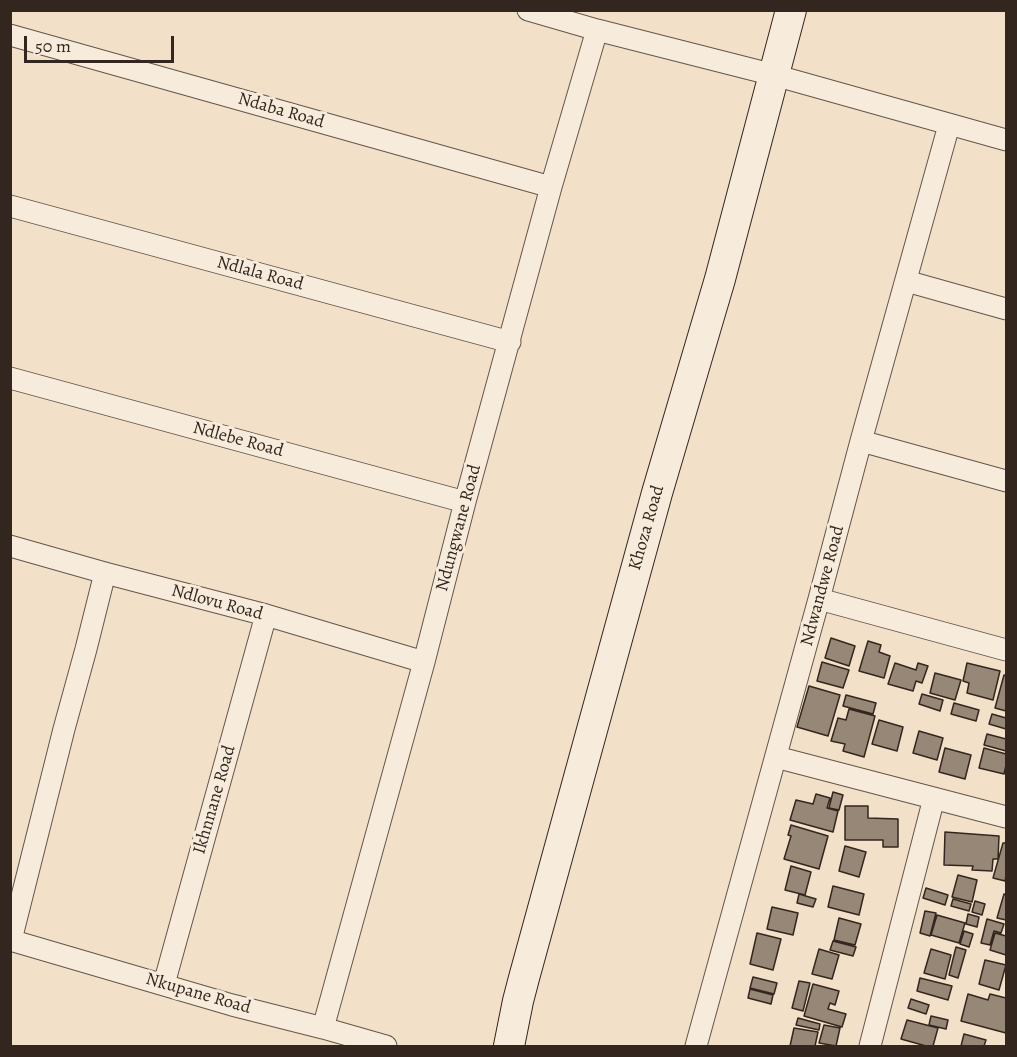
<!DOCTYPE html>
<html>
<head>
<meta charset="utf-8">
<style>
	body { margin:0 }
	#map { position:relative; width:1017px; height:1057px; overflow:hidden; background:#f2e1c8; font-family:Alegreya,serif }
	canvas { display:block }
	.frame { position:absolute; inset:0; border:12px solid #33261f; pointer-events:none }
	.scale { position:absolute; left:24px; top:36px; width:150px; height:27px; box-sizing:border-box; border:3px solid #33261f; border-top:0; padding-left:8px; font-size:18px; line-height:21px; white-space:nowrap; color:#33261f; -webkit-text-stroke:4px #f7ecdb; paint-order:stroke }
</style>
</head>
<body>
<div id="map">
<canvas width="1017" height="1057"></canvas>
<div class="frame"></div>
<div class="scale">50 m</div>
</div>
<script>
const c = document.querySelector('canvas').getContext('2d');
c.lineJoin = 'round';
function paint(path, color) {
  c.fillStyle = color;
  c.fill(path, 'evenodd');
}
function trace(path, color, width, dash) {
  c.strokeStyle = color;
  c.lineWidth = width;
  c.lineCap = dash ? 'butt' : 'round';
  c.setLineDash(dash || []);
  c.stroke(path);
}
function write(font, color, halo, rows, align = 'center') {
  c.font = font + ' Alegreya,serif';
  c.lineWidth = 6;
  c.setLineDash([]);
  c.textBaseline = 'middle';
  c.strokeStyle = halo;
  c.fillStyle = color;
  for (const [text, x, y, turn = 0] of rows) {
    c.save();
    c.translate(x, y);
    c.rotate((+turn || 0) * Math.PI / 180);
    c.textAlign = isNaN(turn) ? turn : align;
    if (halo) c.strokeText(text, 0, 0);
    c.fillText(text, 0, 0);
    c.restore();
  }
}
const building = new Path2D(`
	M831,638l24,8 -6,20 -24,-8z
	M868,641l13,4 -2,7 11,4 -6,22 -25,-7z
	M822,662l27,8 -6,18 -26,-7z
	M895,663l21,7 2,-7 10,3 -6,17 -6,-2 -3,10 -25,-7z
	M967,663l33,8 -7,29 -26,-7 2,-10 -6,-2z
	M935,673l26,7 -6,20 -25,-7z
	M1004,675l2,1v35l-11,-3z
	M809,686l31,9 -12,41 -31,-9z
	M922,694l21,6 -3,11 -21,-7z
	M846,695l30,8 -3,11 -30,-8z
	M954,703l25,7 -3,11 -25,-7z
	M849,709l26,7 -11,41 -21,-6 2,-7 -14,-3 7,-23 8,2z
	M992,714l14,4v11l-17,-5z
	M879,720l24,7 -6,24 -25,-7z
	M919,731l24,7 -6,22 -24,-7z
	M987,734l19,5v12l-22,-6z
	M945,748l26,7 -6,24 -26,-7z
	M984,748l22,6v11l-2,9 -25,-6z
	M833,792l10,3 -4,15 -10,-2z
	M816,794l14,4 -3,10 11,3 -5,21 -43,-12 6,-20 17,4z
	M845,806h23v12l30,1v28h-15v-7h-38z
	M791,825l37,11 -9,33 -35,-10 7,-23 -3,-1z
	M945,832l54,4 -1,23h-5l-1,12 -20,-1 1,-4 -29,-1z
	M1003,843h3v33l-1,5 -12,-3z
	M845,846l21,6 -7,25 -20,-6z
	M791,866l20,6 -6,23 -20,-5z
	M958,875l19,5 -5,22 -20,-5z
	M833,886l31,8 -5,21 -31,-8z
	M926,888l22,7 -3,10 -22,-7z
	M799,894l17,5 -3,8 -16,-4z
	M1004,894l2,1v25l-9,-2z
	M953,899l18,5 -2,7 -18,-5z
	M975,901l10,3 -3,11 -10,-3z
	M772,907l26,6 -5,22 -26,-6z
	M925,911l11,2 -6,23 -10,-3z
	M968,914l11,3 -2,10 -11,-3z
	M937,915l28,8 -6,20 -28,-8z
	M839,918l22,6 -6,21 -21,-5z
	M987,919l17,5 -3,9 -7,-2 -4,14 -9,-2z
	M964,931l9,3 -4,13 -9,-3z
	M757,933l24,6 -8,31 -23,-6z
	M995,933l11,3v19l-16,-5z
	M833,941l23,6 -3,9 -23,-6z
	M956,947l10,3 -8,28 -9,-3z
	M819,949l20,6 -7,24 -20,-5z
	M931,949l20,6 -6,24 -21,-6z
	M985,960l21,5 -7,25 -20,-6z
	M753,977l24,6 -3,11 -24,-6z
	M920,978l32,8 -4,14 -31,-9z
	M799,981l11,2 -7,28 -11,-3z
	M813,984l26,7 -4,14 -5,-2 -2,6 18,5 -4,13 -38,-11z
	M750,989l23,6 -2,9 -23,-6z
	M968,994l20,6 2,-6 16,4v35l-45,-12z
	M911,999l18,6 -3,9 -18,-6z
	M931,1016l17,4 -2,9 -17,-4z
	M798,1018l22,6 -1,6 -23,-5z
	M907,1020l31,8 -5,18h-7l-25,-7z
	M824,1025l16,3 -4,18 -17,-3z
	M794,1028l24,4 -3,14h-25z
	M964,1034l22,6 -2,6h-23z`);
paint(building, '#968777');
trace(building, '#33261f', 1.5);
const street = new Path2D(`
	M528,10l69,20 177,45 232,65
	M10,35l541,152
	M10,206l500,136
	M906,281l100,28
	M10,378l455,124
	M861,441l145,40
	M10,546l95,27 161,42 158,47
	M819,599l187,51
	M776,757l230,60
	M10,940l222,65 91,23 63,18
	M11,940l53,-211 22,-80 19,-76
	M164,984l102,-369
	M323,1028l101,-366 41,-160 86,-315 46,-157
	M696,1046l123,-447 42,-158 88,-316
	M870,1046l64,-248`);
const secondary = new Path2D(`
	M509,1046l9,-45 6,-23 133,-485 63,-214 71,-269`);
trace(street, '#635549', 23);
trace(secondary, '#33261f', 32);
trace(street, '#f7ecdb', 21);
trace(secondary, '#f7ecdb', 30);
write('18px', '#33261f', '#f7ecdb', [
	["Ndaba Road",281,111,16],
	["Ndlala Road",260,274,15],
	["Ndlebe Road",238,440,15],
	["Ndungwane Road",459,528,-75],
	["Khoza Road",647,528,-74],
	["Ndwandwe Road",823,586,-75],
	["Ndlovu Road",217,603,15],
	["Ikhnnane Road",215,800,-74],
	["Nkupane Road",198,994,16]
]);
</script>
</body>
</html>
